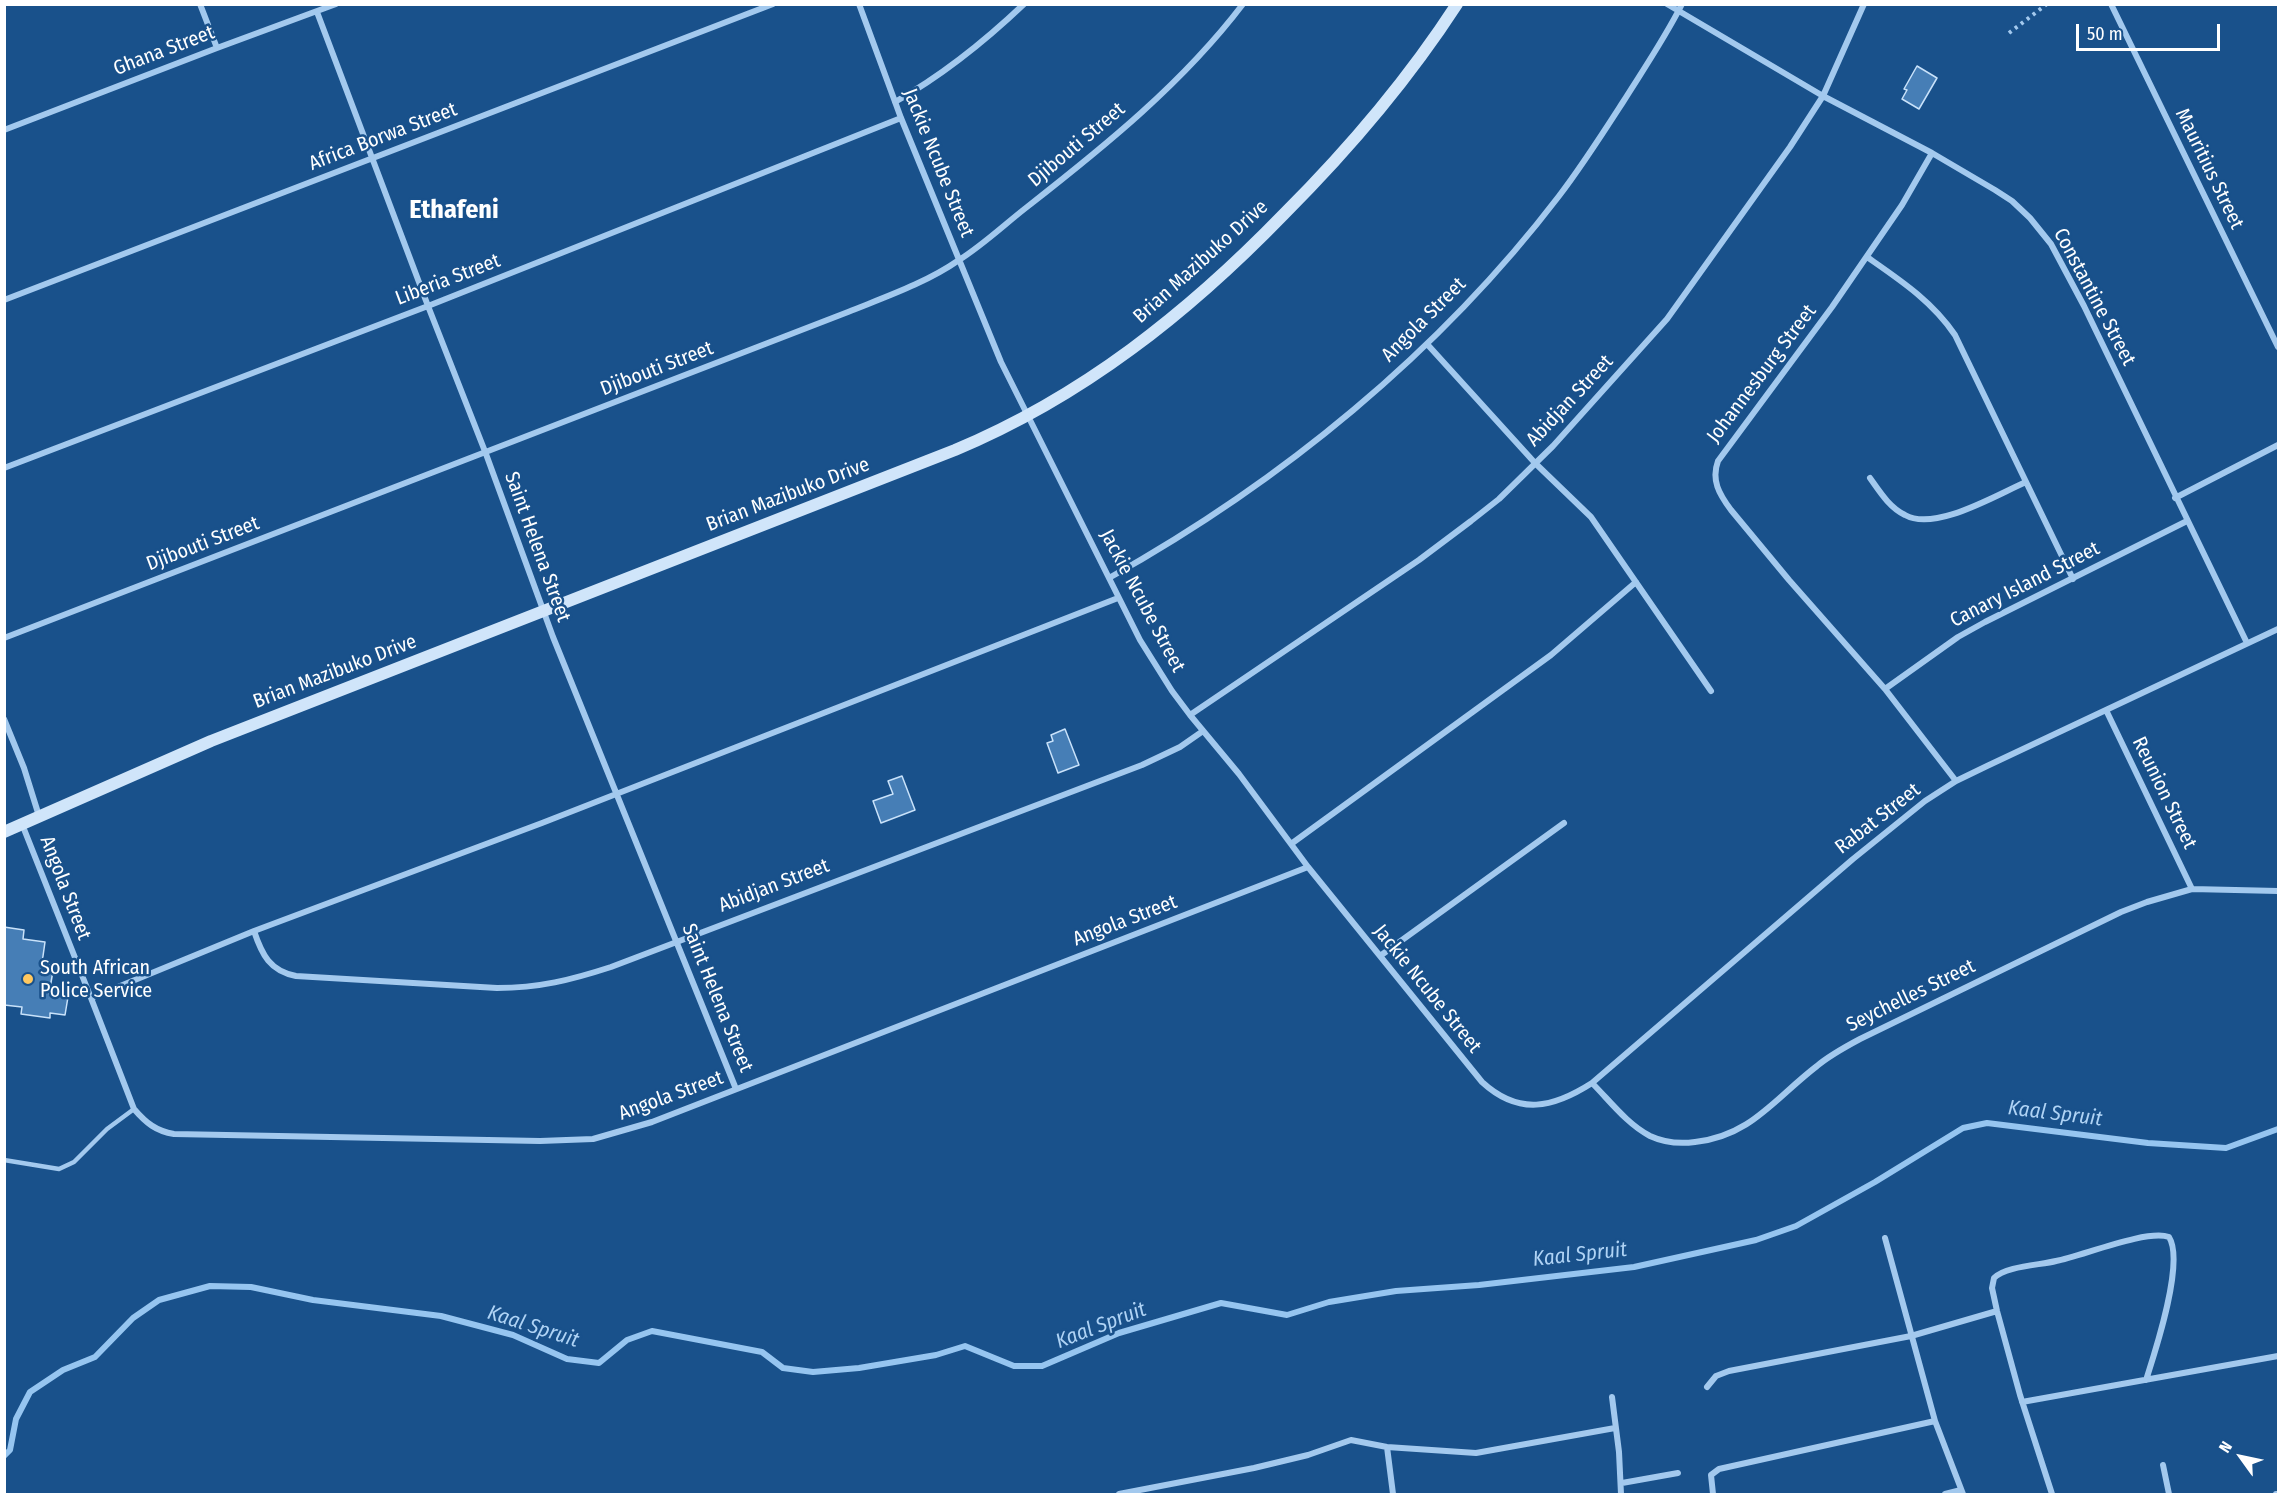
<!DOCTYPE html>
<html>
<head>
<meta charset="utf-8">
<style>
	body { margin:0 }
	#map { position:relative; width:2283px; height:1499px; overflow:hidden; background:#19518b; font-family:"Fira Sans Condensed",sans-serif }
	canvas { display:block }
	.frame { position:absolute; inset:0; border:6px solid #fff; pointer-events:none }
	.north { position:absolute; left:2211px; top:1427px; width:60px; height:60px; -webkit-text-stroke:4px #19518b; paint-order:stroke; rotate:303deg; font-size:16px; font-weight:700; line-height:24px; text-align:center; color:#fff }
	.north::after { content:''; display:block; margin:auto; width:21px; height:27px; background:#fff; clip-path:polygon(50% 0,100% 100%,50% 72%,0 100%) }
	.scale { position:absolute; left:2076px; top:24px; width:144px; height:27px; box-sizing:border-box; border:3px solid #fff; border-top:0; padding-left:8px; font-size:18px; line-height:21px; white-space:nowrap; color:#fff; -webkit-text-stroke:4px #19518b; paint-order:stroke }
</style>
</head>
<body>
<div id="map">
<canvas width="2283" height="1499"></canvas>
<div class="frame"></div>
<div class="north">N</div>
<div class="scale">50 m</div>
</div>
<script>
const c = document.querySelector('canvas').getContext('2d');
c.lineJoin = 'round';
function trace(path, color, width, dash) {
  c.strokeStyle = color;
  c.lineWidth = width;
  c.lineCap = dash ? 'butt' : 'round';
  c.setLineDash(dash || []);
  c.stroke(path);
}
function paint(path, color) {
  c.fillStyle = color;
  c.fill(path, 'evenodd');
}
function write(font, color, halo, rows, align = 'center') {
  c.font = font + ' "Fira Sans Condensed",sans-serif';
  c.lineWidth = 5;
  c.setLineDash([]);
  c.textBaseline = 'middle';
  c.strokeStyle = halo;
  c.fillStyle = color;
  for (const [text, x, y, turn = 0] of rows) {
    c.save();
    c.translate(x, y);
    c.rotate((+turn || 0) * Math.PI / 180);
    c.textAlign = isNaN(turn) ? turn : align;
    if (halo) c.strokeText(text, 0, 0);
    c.fillText(text, 0, 0);
    c.restore();
  }
}
trace(new Path2D(`
	M4,1456l6,-6 6,-31 14,-27 33,-22 32,-13 38,-39 26,-18 51,-14 41,1 62,13 128,16 72,19 54,24 32,4 28,-23 25,-9 110,21 21,16 30,4 46,-4 77,-13 29,-9 49,20h28l77,-33 102,-30 66,12 42,-13 67,-11 83,-6 155,-18 122,-27 40,-14 79,-44 88,-54 24,-5 161,20 78,5 52,-19`), '#96c5f0', 6);
const building = new Path2D(`
	M1917,66l20,12 -18,31 -17,-10 5,-9 -3,-1z
	M1065,729l14,36 -21,8 -11,-30 6,-2 -2,-6z
	M902,776l13,34 -34,13 -8,-22 20,-7 -5,-13z
	M4,927l20,3 -1,9 22,3 -3,21 12,2 -5,29 19,3 -3,18 -15,-2v5l-29,-4 1,-7 -18,-2z`);
paint(building, '#467eb6');
trace(building, '#c9e2fa', 1.5);
trace(new Path2D(`
	M2009,33l38,-29`), '#a3c9ee', 4, [3, 4.5]);
trace(new Path2D(`
	M4,1160l55,9 15,-7 33,-33 27,-20`), '#a3c9ee', 4.5);
trace(new Path2D(`
	M200,4l17,44
	M859,4l42,114 100,244 139,278 32,51 18,24 49,59 69,93 174,215c37,34 71,26 110,1l261,-224 72,-58 31,-20 31,-15 291,-137
	M1667,4l156,92 109,57 63,37 17,11 18,17 21,26 33,62 163,337
	M2111,4l167,343
	M317,12l111,294 58,148 67,183 183,452
	M895,102c48,-27 89,-60 129,-98
	M4,130l213,-82 119,-44
	M1932,153l-30,52 -70,102 -114,154c-7,19 1,33 13,49l58,70 96,109 71,92
	M1867,257c33,23 65,44 88,78l118,244
	M4,300l769,-296
	M1427,344l108,119 56,54 120,174
	M4,468l424,-162 473,-188
	M1870,478c10,14 19,29 35,37 30,17 91,-20 121,-33
	M2175,498l103,-53
	M1109,578c172,-96 330,-225 450,-382 23,-30 44,-63 64,-94 20,-32 42,-64 59,-98
	M4,638l844,-326c37,-15 78,-29 111,-52 24,-15 46,-36 68,-53 78,-61 156,-124 216,-203
	M1885,689l73,-52 27,-15 202,-101
	M2106,710l86,179
	M1190,715l229,-155 52,-39 28,-22 54,-53 114,-127 123,-172 33,-51 41,-92
	M4,719l20,49 15,48
	M22,824l69,174 163,-67 288,-108 576,-225
	M1291,844l260,-189 85,-73
	M254,931c8,24 16,40 42,45l201,12c42,0 74,-8 114,-21l531,-202 38,-18 23,-16
	M1380,956l184,-133
	M91,998l43,111c12,14 22,22 40,25l366,7 53,-2 59,-17 656,-255
	M1592,1083c18,18 35,41 58,53 13,6 30,8 45,6 56,-6 80,-44 122,-76 13,-11 28,-19 43,-27l261,-127 26,-10 45,-13 86,2
	M1885,1238l50,183 28,73
	M1707,1387l9,-11 13,-5 182,-35 86,-25
	M1612,1397l7,55 2,42
	M2022,1402l256,-46
	M1387,1447l6,47
	M2163,1465l6,29
	M1622,1483l56,-10
	M1119,1494l135,-26 54,-13 43,-15 36,7 89,6 139,-25
	M1713,1494l-2,-19 8,-6 216,-48
	M1945,1494l16,-4
	M2052,1494l-32,-99 -23,-84 -5,-23 2,-10c11,-12 47,-13 62,-17 26,-5 91,-32 113,-24 16,25 -14,115 -23,143
	M2276,1494h2`), '#a3c9ee', 6);
trace(new Path2D(`
	M4,832l207,-91 744,-291c127,-53 233,-137 329,-236 65,-65 123,-133 173,-210`), '#d0e5fa', 12);
for (const [x, y, r, color] of [
	[28,979,6,"#ffc860"]
]) {
  const dot = new Path2D();
  dot.arc(x, y, r, 0, 2 * Math.PI);
  c.fillStyle = color;
  c.fill(dot);
  trace(dot, '#19518b', 2);
}
write('20px', '#fff', '#19518b', [
	["Ghana Street",164,51,-21],
	["Africa Borwa Street",383,137,-21],
	["Djibouti Street",1077,145,-40],
	["Jackie Ncube Street",938,163,68],
	["Mauritius Street",2209,169,64],
	["Brian Mazibuko Drive",1201,262,-42],
	["Liberia Street",448,280,-21],
	["Constantine Street",2094,297,62],
	["Angola Street",1424,320,-45],
	["Djibouti Street",657,369,-21],
	["Johannesburg Street",1762,374,-53],
	["Abidjan Street",1570,401,-47],
	["Brian Mazibuko Drive",788,495,-21],
	["Djibouti Street",203,544,-21],
	["Saint Helena Street",537,547,70],
	["Canary Island Street",2025,585,-27],
	["Jackie Ncube Street",1142,601,62],
	["Brian Mazibuko Drive",335,672,-21],
	["Reunion Street",2164,793,64],
	["Rabat Street",1878,819,-38],
	["Abidjan Street",774,886,-21],
	["Angola Street",65,888,69],
	["Angola Street",1125,921,-21],
	["Jackie Ncube Street",1427,989,51],
	["Seychelles Street",1911,996,-26],
	["Saint Helena Street",717,998,68],
	["Angola Street",671,1096,-20]
]);
write('20px', '#fff', '#19518b', [
	["South African",40,968],
	["Police Service",40,991]
], 'left');
write('italic 21px', '#afd3f5', '#19518b', [
	["Kaal Spruit",2055,1114,7],
	["Kaal Spruit",1580,1255,-6],
	["Kaal Spruit",1101,1326,-21],
	["Kaal Spruit",533,1327,18]
]);
write('bold 26px', '#fff', '#19518b', [
	["Ethafeni",454,211]
]);
</script>
</body>
</html>
